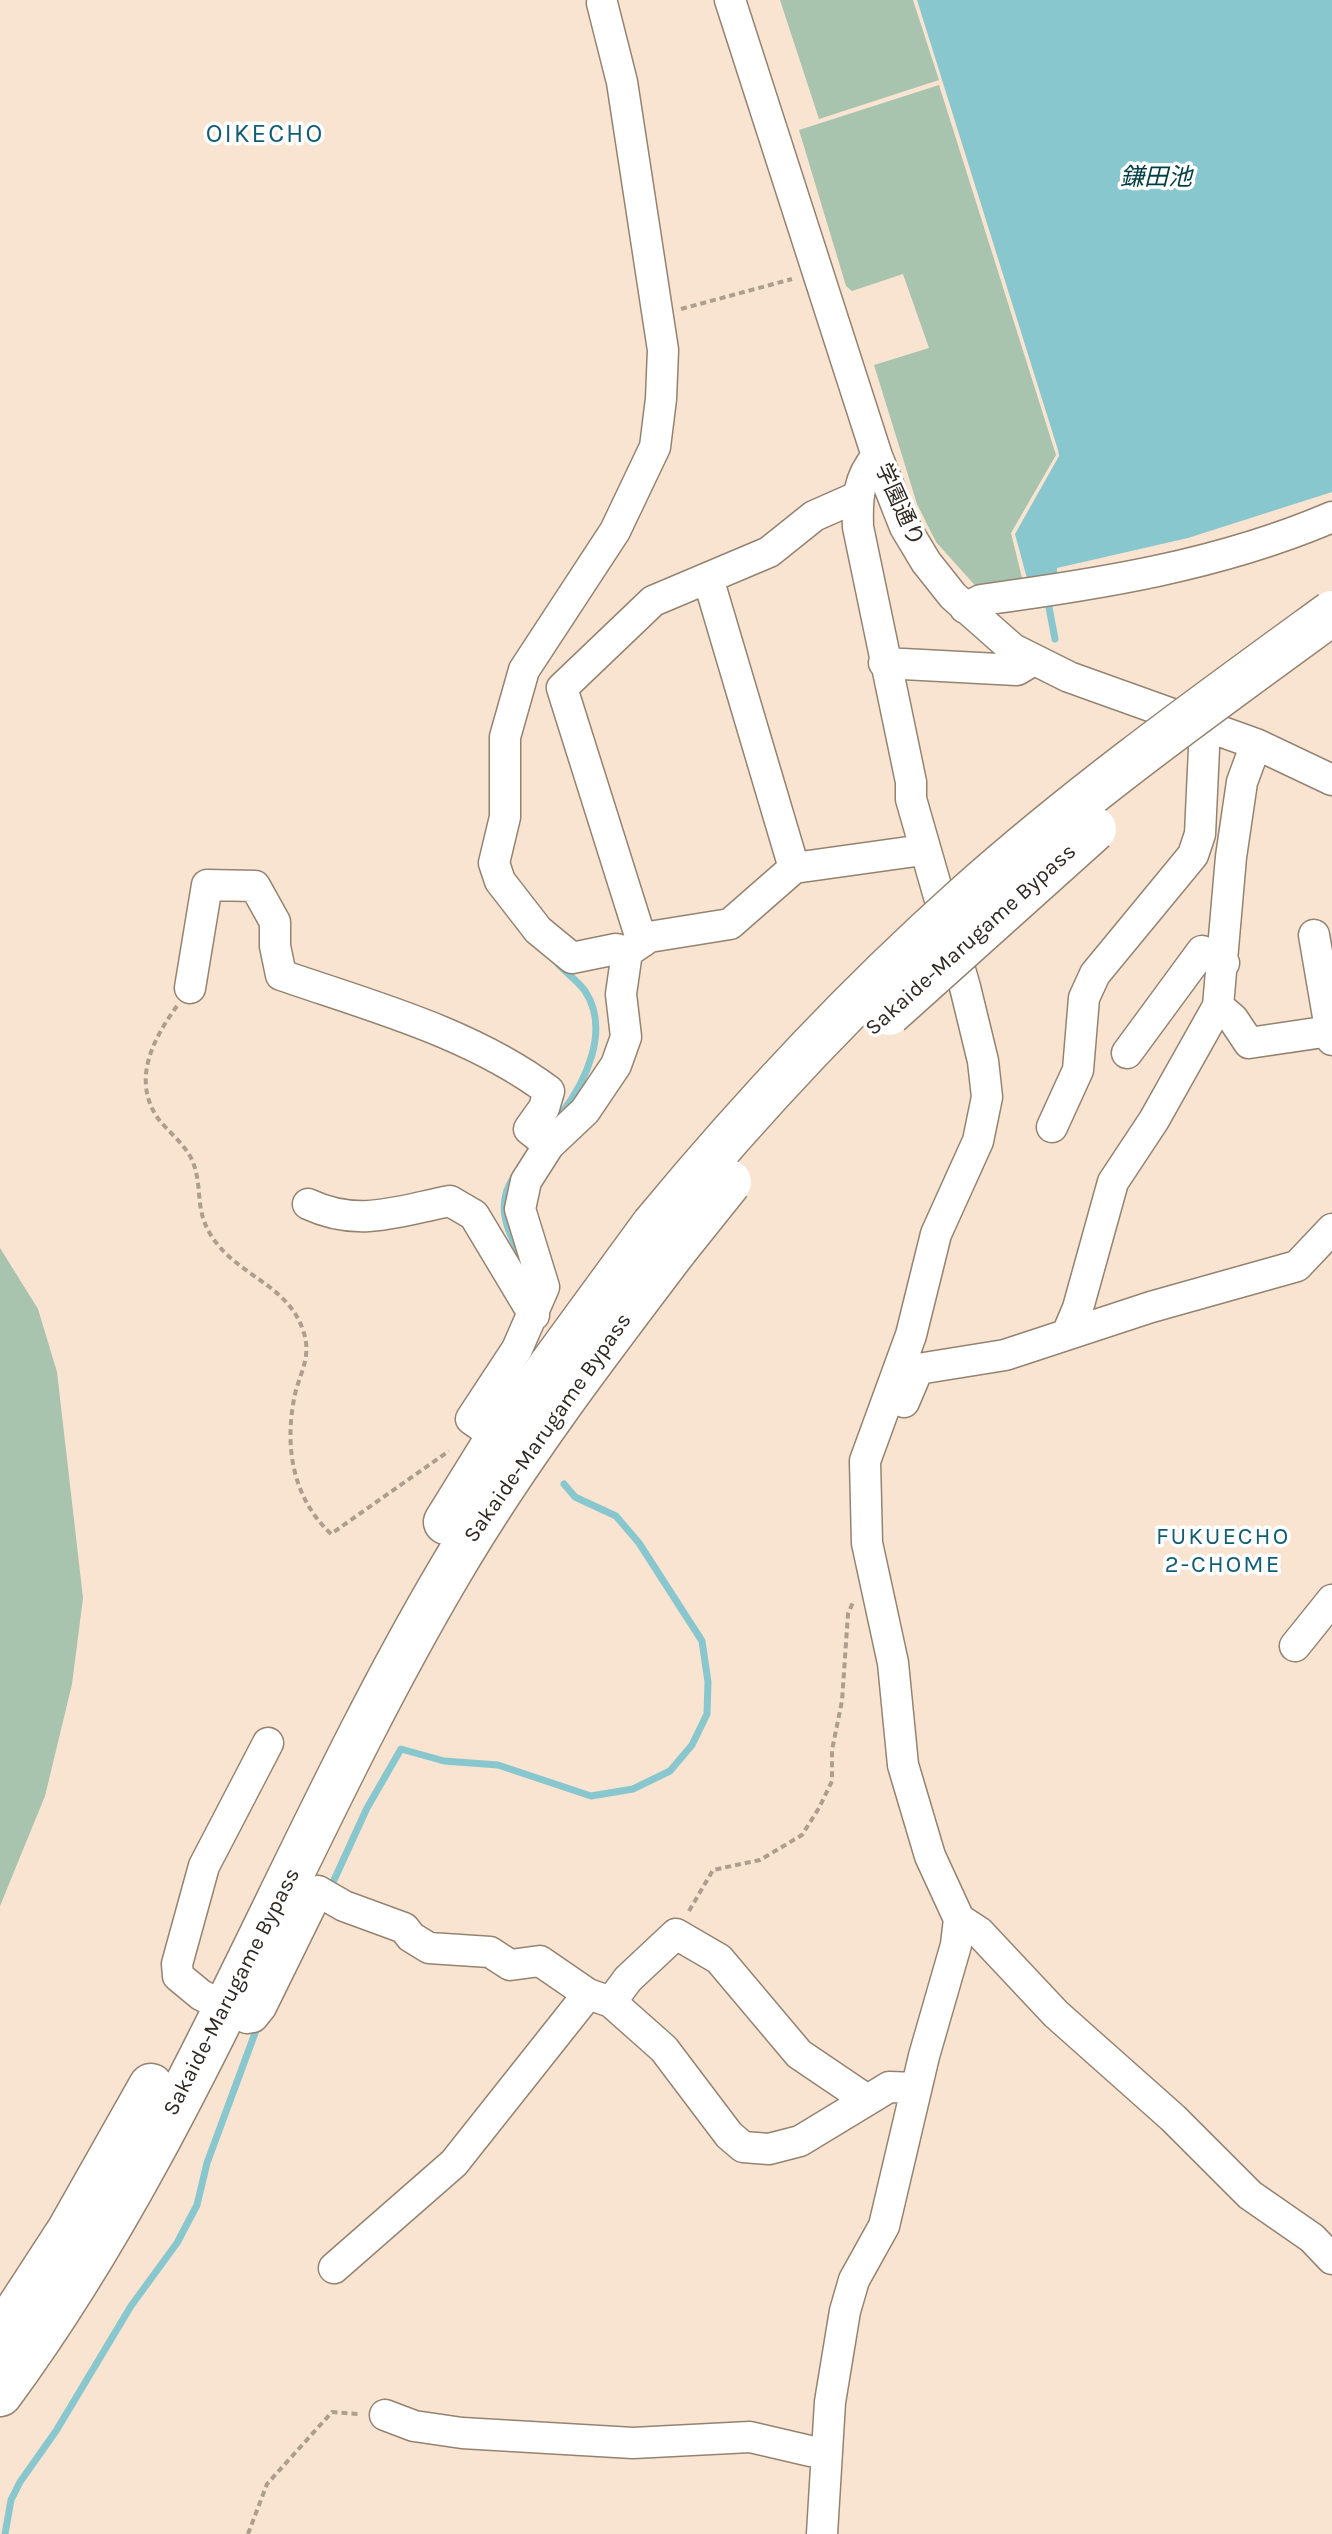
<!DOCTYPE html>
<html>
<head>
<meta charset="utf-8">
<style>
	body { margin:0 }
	canvas { display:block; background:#f8e4d0 }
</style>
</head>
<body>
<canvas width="1332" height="2534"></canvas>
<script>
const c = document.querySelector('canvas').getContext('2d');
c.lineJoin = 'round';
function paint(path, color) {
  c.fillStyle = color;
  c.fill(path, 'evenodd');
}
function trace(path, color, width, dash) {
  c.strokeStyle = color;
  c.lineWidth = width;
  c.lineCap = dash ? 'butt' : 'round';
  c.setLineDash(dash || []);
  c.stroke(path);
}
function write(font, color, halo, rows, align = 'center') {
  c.font = font + ' Karla,"Noto Sans JP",sans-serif';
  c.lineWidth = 7;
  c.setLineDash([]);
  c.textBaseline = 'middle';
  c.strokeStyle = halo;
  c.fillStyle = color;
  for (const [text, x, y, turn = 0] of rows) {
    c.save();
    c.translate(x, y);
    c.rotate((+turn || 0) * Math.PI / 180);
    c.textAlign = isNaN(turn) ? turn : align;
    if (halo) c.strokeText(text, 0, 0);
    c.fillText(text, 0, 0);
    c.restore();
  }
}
paint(new Path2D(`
	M780,0h133l26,80 -120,39z
	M939,85l117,370 -45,78 13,53 -44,5 -44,-49 -19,-38 -43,-139 55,-17 -26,-74 -51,17 -6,-5 -47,-156z
	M0,1248l38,61 19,63 26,226 -11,86 -27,112 -45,110z`), '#a8c3ae');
paint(new Path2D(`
	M917,0h415v492l-144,46 -131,30v13l-28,5 -14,-52 44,-78 -1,-6z`), '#89c7ce');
trace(new Path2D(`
	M1047,597l8,42
	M558,964c8,9 20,17 27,27 26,39 0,92 -24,123
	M515,1175c-20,28 -9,54 6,81
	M329,1891l38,-83 34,-59 43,12 54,4 93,31 42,-7 37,-18 22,-26 15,-31 1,-32 -6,-41 -63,-98 -23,-27 -41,-19 -11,-13
	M5,2534l6,-34 9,-18 36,-51 75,-125 46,-63 20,-38 10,-42 51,-138`), '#89c7ce', 7);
const minor = new Path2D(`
	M730,0l147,456 28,71 21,35 27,34 60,53 56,28 187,67 76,36
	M602,3l20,79 41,268 -2,49 -6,48 -40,84 -91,139 -19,67v80l-11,46 6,18 38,49 34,28 44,-9 11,3 22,-15 81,-13 64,-56 129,-18
	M708,578l86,290
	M965,608l16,-8c119,-16 239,-35 351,-83
	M884,663l133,7 15,-9
	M1314,935l18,105
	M642,942l-80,-254 91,-87 116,-49 45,-36 43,-19
	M190,988l17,-103 48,1 20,36v24l6,29c90,31 191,58 268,116l-5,17 -15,21 20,16 36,-34 31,-46 10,-28 -5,-43 6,-42
	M1218,1006l15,13 16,24 81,-12
	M1127,1053l75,-102 22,12
	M1052,1127l26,-57 6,-72 11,-24 98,-119 7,-21 5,-107
	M308,1204c51,24 90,7 142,-3l24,14 60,100
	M1067,1334l11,-26 35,-126 41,-62 64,-114 13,-149 11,-75 14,-38
	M904,1402l14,-33 87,-14 146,-48 146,-41 35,-37
	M498,1438l-27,-19 46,-70 27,-62 -24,-78 6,-28 23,-36
	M1295,1646l37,-46
	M268,1743l-64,123 -27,98 1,12 23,19 46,23 6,-1 8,-10 57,-116 26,15 60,22 7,9 18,11 61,4 20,13 30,-4 48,33 23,8 53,47 65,86 14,12 26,2 31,-8 89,-54 27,1
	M959,1919l20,13 77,82 117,104 77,77 62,43 20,21
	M611,2002l17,-23 48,-45 43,25 80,95 68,46
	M334,2268l120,-105 134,-169
	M385,2415l29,11 48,7 171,10 117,-6 60,14 17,1
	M822,2534l8,-132 15,-91 9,-31 30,-54 40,-170 32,-111 3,-26 -29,-63 -27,-91 -10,-102 -26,-120 -2,-82 46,-126 25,-101 42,-93 9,-44 -4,-36 -18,-74 -54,-188v-17l-53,-255c-1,-28 0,-49 19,-71`);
const highway = new Path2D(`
	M446,1522l52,-84 155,-212
	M0,2337l69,-106 82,-145
	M0,2394c187,-253 291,-554 450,-823 67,-114 148,-220 227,-324`);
trace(minor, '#958371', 33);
trace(highway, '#958371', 47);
trace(new Path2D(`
	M681,309l111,-30
	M177,1006c-24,33 -45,73 -20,111 10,14 28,27 35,43 13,30 -1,52 26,85 26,32 70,42 85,85 9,26 -2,40 -8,64 -11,52 -3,103 36,140l118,-83
	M689,1911l24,-41 47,-10 42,-25 17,-27 13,-27v-31l10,-49 6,-87 5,-12
	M248,2534l19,-50 65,-72 27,2`), '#ad9e8e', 4, [6, 4]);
trace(minor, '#fff', 30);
trace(highway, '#fff', 44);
const highwayBridge = new Path2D(`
	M889,1013l205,-184
	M653,1226c96,-116 199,-227 312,-328 115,-103 242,-194 367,-285
	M677,1247l52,-65`);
trace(highwayBridge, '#958371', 47, []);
trace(highwayBridge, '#fff', 44);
write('22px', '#302921', '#fff', [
	["学園通り",899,505,66],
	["Sakaide-Marugame Bypass",971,940,-42],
	["Sakaide-Marugame Bypass",548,1428,-55],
	["Sakaide-Marugame Bypass",232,1992,-63]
]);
write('italic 24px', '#003e44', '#fff', [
	["鎌田池",1156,178]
]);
c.letterSpacing = '2px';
write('24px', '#115d77', '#fff', [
	["FUKUECHO",1223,1537],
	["2-CHOME",1223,1565]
]);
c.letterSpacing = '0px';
c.letterSpacing = '2px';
write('26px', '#115d77', '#fff', [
	["OIKECHO",265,135]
]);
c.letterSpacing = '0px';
</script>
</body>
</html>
